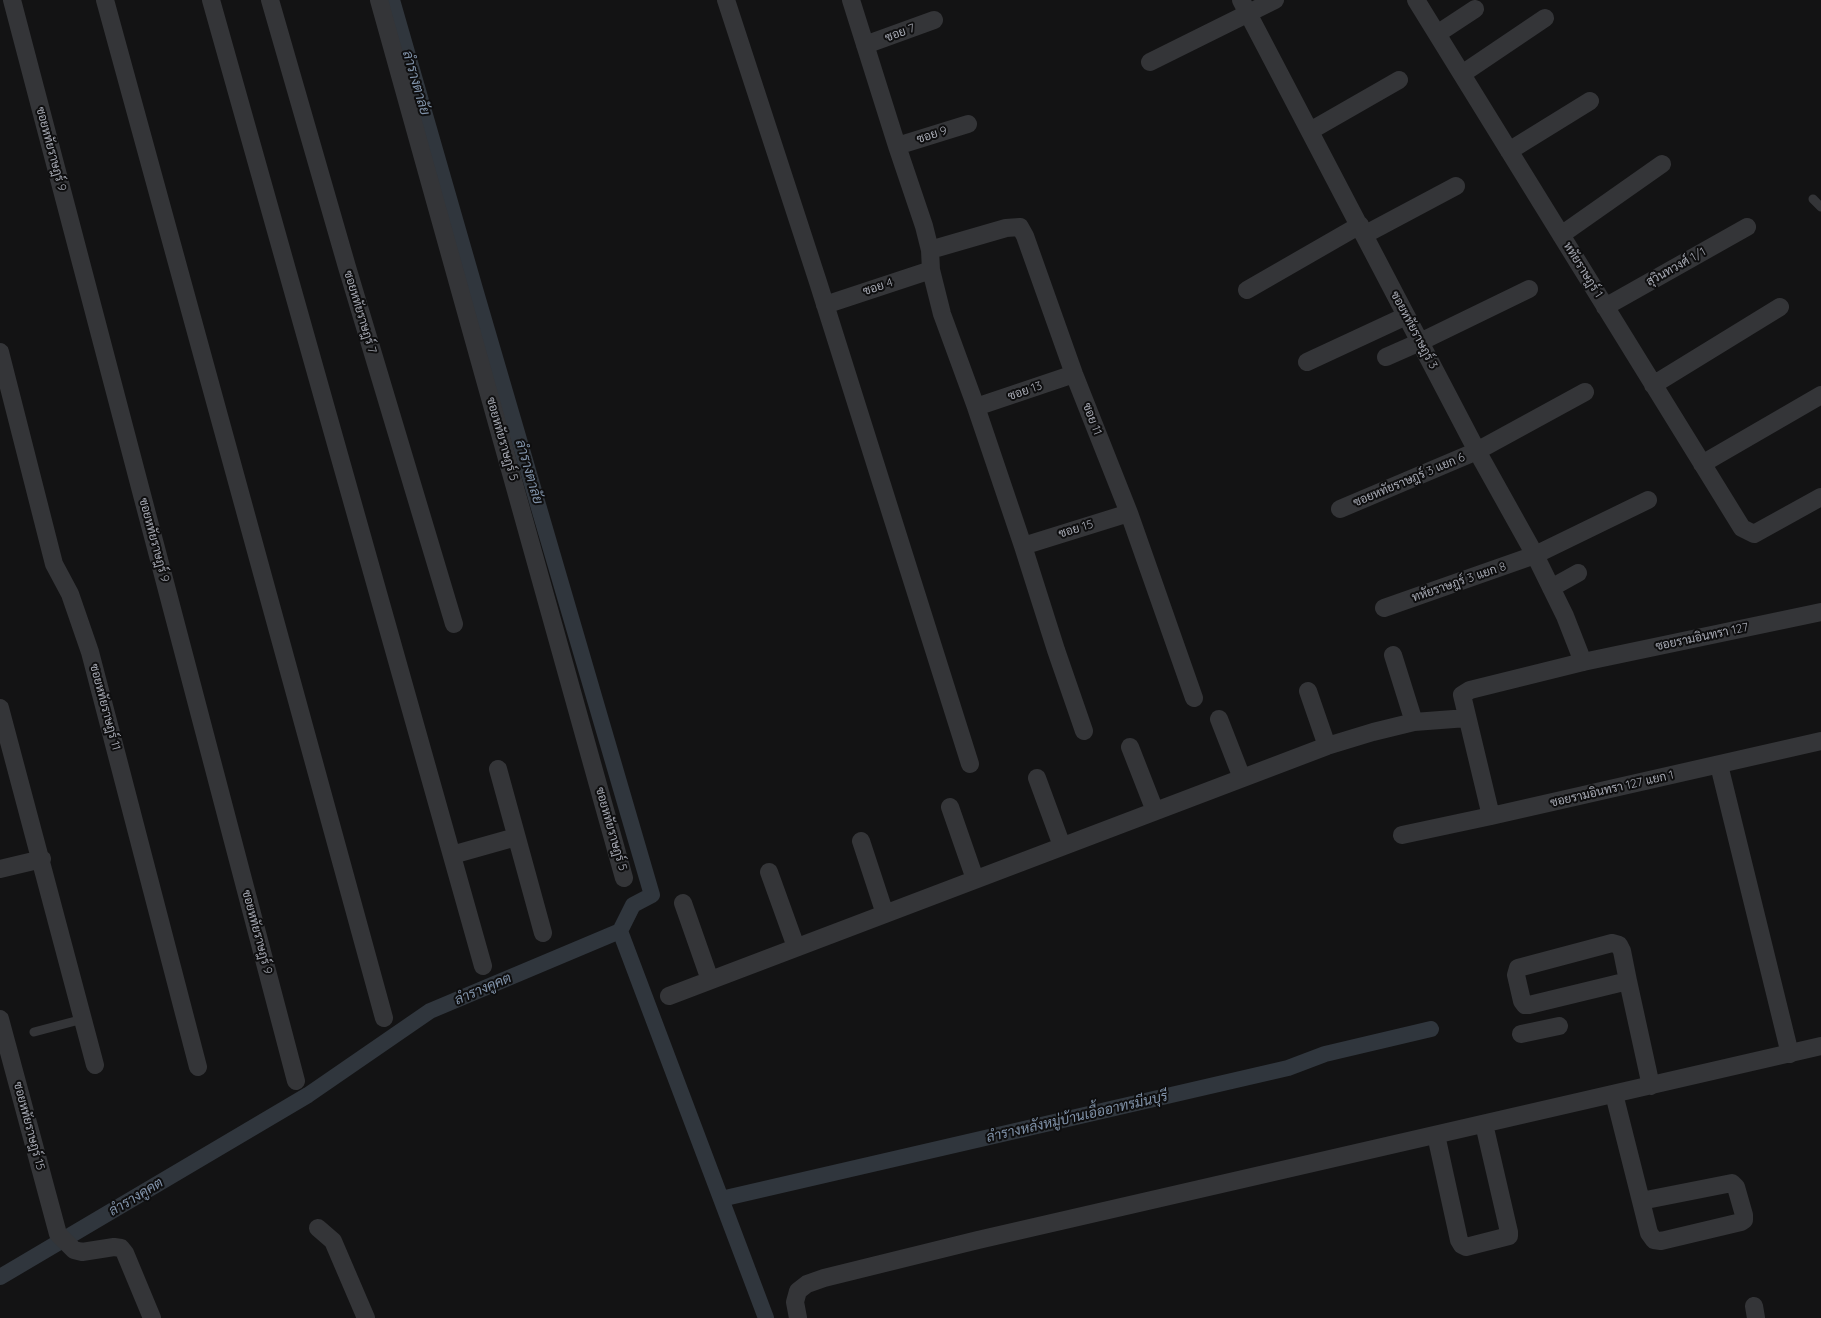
<!DOCTYPE html>
<html>
<head>
<meta charset="utf-8">
<style>
  body { margin:0 }
  canvas { display:block; background:#131314 }
</style>
</head>
<body>
<canvas width="1821" height="1318"></canvas>
<script>
const c = document.querySelector('canvas').getContext('2d');
c.lineJoin = 'round';
const shape = rows => new Path2D(rows.map(r => 'M' + r).join(''));
function stroke(path, color, width, dash) { c.strokeStyle = color; c.lineWidth = width; c.lineCap = dash ? 'butt' : 'round'; c.setLineDash(dash || []); c.stroke(path); }
function drawText(font, color, halo, rows, align = 'center') {
  c.font = font + ' Quicksand,Sarabun,sans-serif'; c.lineWidth = 4; c.setLineDash([]); c.textBaseline = 'middle'; c.strokeStyle = halo; c.fillStyle = color; for (const [text, x, y, turn = 0] of rows) {
    c.save(); c.translate(x, y); c.rotate((+turn || 0) * Math.PI / 180); c.textAlign = isNaN(turn) ? turn : align; if (halo) c.strokeText(text, 0, 0); c.fillText(text, 0, 0); c.restore();
  }
}
stroke(shape([
  [392,0,475,289,652,895,633,905,620,931],
  [721,1199,1288,1068,1325,1054,1431,1029],
  [0,1277,308,1095,430,1011,620,931,766,1318]
]), '#30363d', 16);
stroke(shape([
  [1813,199,1821,207],
  [34,1032,83,1019]
]), '#343538', 9);
stroke(shape([
  [12,0,296,1081],
  [105,0,384,1018],
  [211,0,483,966],
  [270,0,347,267,454,624],
  [379,0,624,878],
  [726,0,818,282,970,764],
  [851,0,897,146,924,226,930,250,931,270,942,314,976,407,1023,546,1056,650,1084,731],
  [1241,0,1477,451,1535,555,1565,616,1583,662],
  [1416,0,1742,528,1754,534,1821,497],
  [1437,34,1475,9],
  [865,45,934,20],
  [1150,62,1275,0],
  [1462,74,1545,18],
  [1310,131,1399,80],
  [897,146,968,124],
  [1509,151,1590,101],
  [1364,235,1456,186],
  [1561,235,1662,164],
  [930,250,1006,228,1020,227,1025,236,1074,374,1129,513,1194,698],
  [1247,290,1360,225],
  [825,305,931,270],
  [1605,307,1747,227],
  [0,352,54,564,70,594,90,652,198,1067],
  [1386,357,1420,342,1529,289],
  [1307,362,1406,316],
  [1653,385,1780,307],
  [976,407,1074,374],
  [1702,464,1821,395],
  [1340,509,1477,451,1585,392],
  [1023,546,1129,513],
  [1551,588,1578,573],
  [1384,608,1535,555,1648,500],
  [1393,655,1414,722],
  [1308,691,1327,746],
  [0,708,95,1065],
  [1219,719,1242,778],
  [1130,747,1155,811],
  [1719,765,1790,1054],
  [498,769,543,933],
  [1037,778,1062,846],
  [950,807,975,879],
  [1491,816,1462,695,1470,690,1583,662,1821,612],
  [1402,835,1491,816,1821,741],
  [861,841,885,914],
  [452,855,516,837],
  [0,869,42,859],
  [769,872,796,947],
  [683,903,710,980],
  [1612,943,1619,945,1622,951,1628,981,1529,1005,1525,1005,1522,1001,1516,975,1518,968,1612,943],
  [1628,981,1651,1086],
  [669,996,1327,746,1373,732,1414,722,1467,718],
  [0,1019,58,1234,74,1250,82,1252,114,1247,121,1248,125,1253,152,1318],
  [1521,1034,1559,1026],
  [1614,1094,1641,1201,1649,1233,1654,1240,1661,1241,1741,1222,1744,1220,1744,1215,1736,1187,1732,1183,1641,1201],
  [1436,1135,1459,1240,1462,1245,1466,1247,1509,1236,1509,1232,1484,1124],
  [318,1228,333,1241,366,1318],
  [1754,1306,1756,1318],
  [798,1318,795,1302,798,1291,807,1284,824,1278,978,1240,1821,1046]
]), '#343538', 18);
drawText('12px', '#a6a9b3', '#0e0e0f', [
  ["ซอย 7",900,33,-20],
  ["ซอย 9",932,135,-18],
  ["ซอยหทัยราษฎร์ 9",51,149,75],
  ["สุวินทวงศ์ 1/1",1676,267,-29],
  ["หทัยราษฎร์ 1",1583,270,58],
  ["ซอย 4",878,287,-18],
  ["ซอยหทัยราษฎร์ 7",360,312,73],
  ["ซอยหทัยราษฎร์ 3",1414,330,62],
  ["ซอย 13",1025,391,-19],
  ["ซอย 11",1092,419,69],
  ["ซอยหทัยราษฎร์ 5",502,439,74],
  ["ซอยหทัยราษฎร์ 3 แยก 6",1409,480,-23],
  ["ซอย 15",1076,529,-17],
  ["ซอยหทัยราษฎร์ 9",154,540,75],
  ["ทหัยราษฎร์ 3 แยก 8",1459,582,-19],
  ["ซอยรามอินทรา 127",1702,637,-12],
  ["ซอยหทัยราษฎร์ 11",105,707,75],
  ["ซอยรามอินทรา 127 แยก 1",1612,789,-13],
  ["ซอยหทัยราษฎร์ 5",611,829,74],
  ["ซอยหทัยราษฎร์ 9",257,932,75],
  ["ซอยหทัยราษฎร์ 15",29,1126,75]
]);
drawText('italic 14px', '#8193aa', '#0e0e0f', [
  ["ลำรางตาลัย",416,83,74],
  ["ลำรางตาลัย",529,472,74],
  ["ลำรางคูคต",483,989,-23],
  ["ลำรางหลังหมู่บ้านเอื้ออาทรมีนบุรี",1077,1117,-13],
  ["ลำรางคูคต",136,1197,-31]
]);
</script>
</body>
</html>
